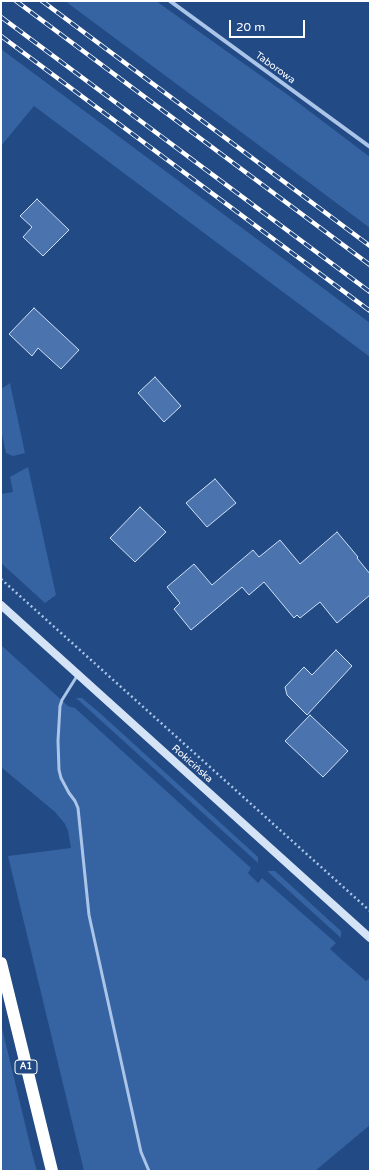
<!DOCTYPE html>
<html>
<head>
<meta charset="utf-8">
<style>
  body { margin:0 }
  #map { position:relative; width:371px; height:1172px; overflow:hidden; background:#224a85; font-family:"Varela Round",sans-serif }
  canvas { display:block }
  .frame { position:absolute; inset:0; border:2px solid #fff; pointer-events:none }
  .scale { position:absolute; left:229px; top:20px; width:76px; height:18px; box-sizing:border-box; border:2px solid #fff; border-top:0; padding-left:5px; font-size:12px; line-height:14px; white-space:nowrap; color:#fff; -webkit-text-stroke:3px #224a85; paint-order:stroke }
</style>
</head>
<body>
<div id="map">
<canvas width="371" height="1172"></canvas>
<div class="frame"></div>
<div class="scale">20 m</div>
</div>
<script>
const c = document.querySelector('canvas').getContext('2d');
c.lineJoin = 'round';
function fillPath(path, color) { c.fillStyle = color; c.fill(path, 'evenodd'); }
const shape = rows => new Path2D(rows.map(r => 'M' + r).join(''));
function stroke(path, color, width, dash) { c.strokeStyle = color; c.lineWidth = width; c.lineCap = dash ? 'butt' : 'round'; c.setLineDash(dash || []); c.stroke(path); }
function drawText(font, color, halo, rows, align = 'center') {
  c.font = font + ' "Varela Round",sans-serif'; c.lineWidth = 3; c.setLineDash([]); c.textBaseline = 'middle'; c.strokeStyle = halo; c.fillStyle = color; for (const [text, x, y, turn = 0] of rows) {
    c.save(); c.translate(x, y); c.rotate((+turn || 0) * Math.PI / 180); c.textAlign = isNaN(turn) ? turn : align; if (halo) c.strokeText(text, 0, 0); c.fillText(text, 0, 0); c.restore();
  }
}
fillPath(shape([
  [65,1,156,1,288,95,370,157,370,228],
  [1,49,370,323,370,357,34,106,1,146],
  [10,383,25,453,13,456,6,453,1,429,1,389],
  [28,467,56,595,45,603,1,563,1,494,13,492,10,477],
  [1,645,68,706,75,708,251,868,248,873,258,883,262,878,336,943,330,949,341,959,366,981,370,978,370,1125,315,1171,84,1171,8,856,71,848,68,831,65,824,55,812,1,767],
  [76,698,82,698,101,714,258,857,258,863],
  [267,871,275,871,341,931,341,938],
  [1,1024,33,1157,37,1171,1,1171]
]), '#3663a2');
const building = shape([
  [37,199,69,230,43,256,23,237,32,227,20,216,37,199],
  [34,308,79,350,61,369,38,348,32,356,9,334,34,308],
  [155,377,181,406,164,422,138,393,155,377],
  [215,479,236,503,207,527,186,503,215,479],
  [140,507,166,532,135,562,110,538,140,507],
  [337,532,358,557,357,558,370,574,370,595,337,623,320,602,300,618,297,615,294,618,264,582,249,595,242,587,191,630,174,609,180,603,167,587,194,564,212,585,253,550,259,557,280,540,300,564,337,532],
  [336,650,352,666,307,715,287,695,285,687,304,667,312,675,336,650],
  [310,715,348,751,323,777,285,741,310,715]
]);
fillPath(building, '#4b73ad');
stroke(building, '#cfe0f7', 1);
stroke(shape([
  [1,579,370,911]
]), '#abc5e9', 2.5, [2, 3]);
stroke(shape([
  [77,676,62,700,60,706,58,741,59,770,61,778,69,793,75,801,78,808,89,915,141,1152,149,1171]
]), '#abc5e9', 3);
stroke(shape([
  [170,1,370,147]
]), '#abc5e9', 4);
stroke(shape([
  [1,605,370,938]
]), '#d5e3f7', 8);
stroke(shape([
  [1,963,52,1171]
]), '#fff', 12);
const rail = shape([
  [16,1,370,265],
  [42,1,370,246],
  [1,17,370,292],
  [1,36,370,311]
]);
stroke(rail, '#fff', 4.5);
stroke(rail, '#224a85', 3, [9]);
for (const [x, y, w] of [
  [26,1067,22]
]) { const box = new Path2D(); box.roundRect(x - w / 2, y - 7, w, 14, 3); c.fillStyle = '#224a85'; c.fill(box); stroke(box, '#fff', 1); }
drawText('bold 9px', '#fff', null, [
  ["A1",26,1067]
]);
drawText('10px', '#fff', '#224a85', [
  ["Taborowa",275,68,36],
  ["Rokicińska",192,764,42]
]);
</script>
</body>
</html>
